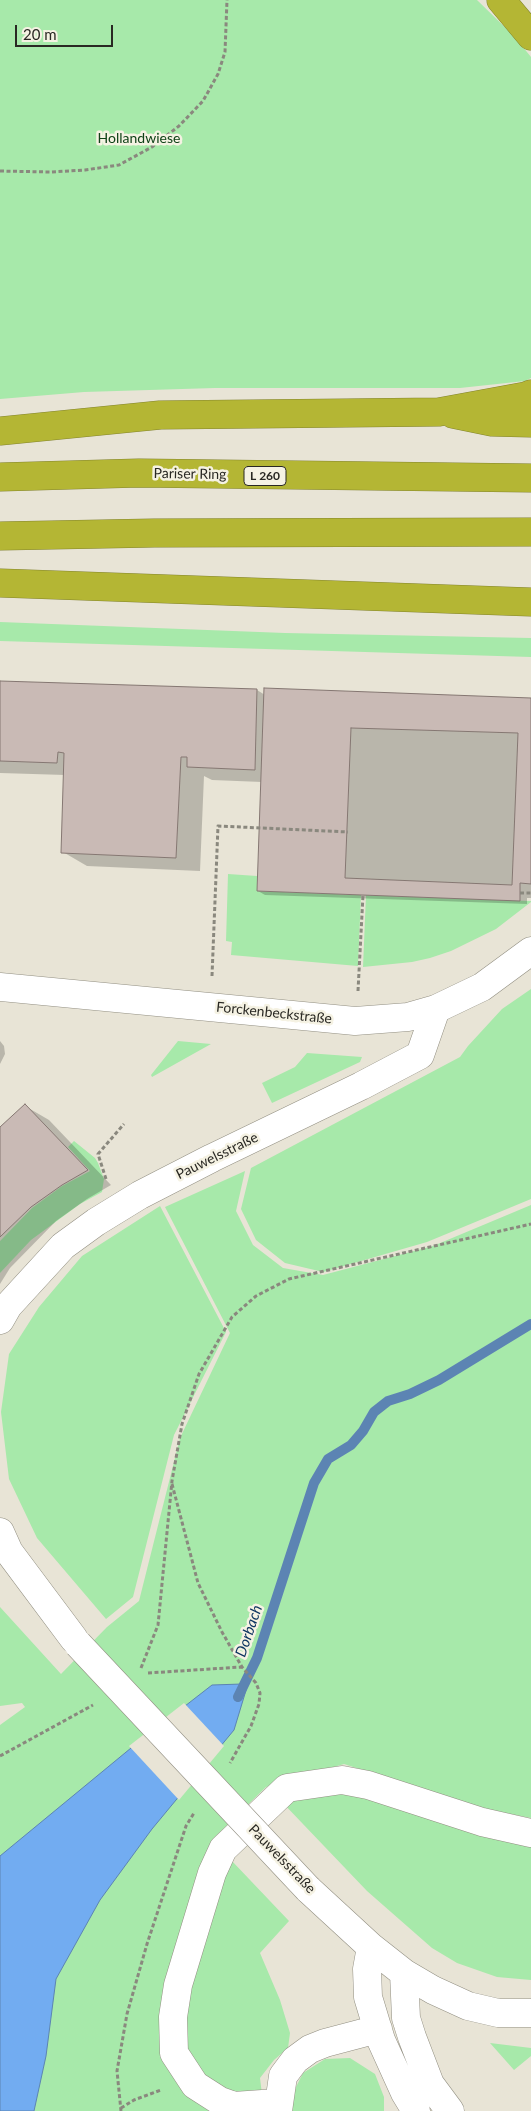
<!DOCTYPE html>
<html>
<head>
<meta charset="utf-8">
<style>
  body { margin:0 }
  #map { position:relative; width:531px; height:2111px; overflow:hidden; background:#e8e4d6; font-family:Lato,sans-serif }
  canvas { display:block }
  .scale { position:absolute; left:15px; top:25px; width:98px; height:22px; box-sizing:border-box; border:2px solid #292823; border-top:0; padding-left:6px; font-size:15px; line-height:18px; white-space:nowrap; color:#292823; -webkit-text-stroke:4px #f5f2e3; paint-order:stroke }
</style>
</head>
<body>
<div id="map">
<canvas width="531" height="2111"></canvas>
<div class="scale">20 m</div>
</div>
<script>
const c = document.querySelector('canvas').getContext('2d');
c.lineJoin = 'round';
function fillPath(path, color) { c.fillStyle = color; c.fill(path, 'evenodd'); }
const shape = rows => new Path2D(rows.map(r => 'M' + r).join(''));
function stroke(path, color, width, dash) { c.strokeStyle = color; c.lineWidth = width; c.lineCap = dash ? 'butt' : 'round'; c.setLineDash(dash || []); c.stroke(path); }
function drawText(font, color, halo, rows, align = 'center') {
  c.font = font + ' Lato,sans-serif'; c.lineWidth = 5; c.setLineDash([]); c.textBaseline = 'middle'; c.strokeStyle = halo; c.fillStyle = color; for (const [text, x, y, turn = 0] of rows) {
    c.save(); c.translate(x, y); c.rotate((+turn || 0) * Math.PI / 180); c.textAlign = isNaN(turn) ? turn : align; if (halo) c.strokeText(text, 0, 0); c.fillText(text, 0, 0); c.restore();
  }
}
fillPath(shape([
  [0,0,477,0,514,36,531,57,531,378,525,381,460,388,215,388,84,392,0,399],
  [0,622,285,633,531,638,531,657,0,641],
  [228,874,257,876,257,891,361,895,358,966,231,955,232,942,226,941],
  [366,895,531,901,531,902,496,929,451,951,430,958,412,962,363,967],
  [531,989,531,1199,427,1242,323,1272,285,1263,256,1240,241,1209,251,1168,460,1057,468,1046,502,1009],
  [178,1041,211,1044,152,1077,151,1075],
  [307,1053,362,1057,360,1062,272,1103,262,1083,295,1067],
  [74,1141,95,1158,98,1163,104,1179,102,1192,80,1204,31,1240,0,1273,0,1241,3,1238,32,1208,62,1186,90,1171,68,1147],
  [245,1171,236,1211,253,1245,283,1268,323,1275,433,1246,531,1205,531,1818,479,1808,344,1764,266,1787,212,1840,289,1921,260,1953,280,2000,290,2033,288,2048,274,2060,260,2078,264,2111,0,2111,0,1725,25,1707,22,1703,0,1706,0,1607,61,1674,107,1627,139,1601,180,1438,230,1333,165,1207],
  [160,1206,226,1332,174,1435,133,1597,106,1619,37,1538,9,1479,1,1412,9,1354,39,1307,82,1256],
  [342,1789,531,1841,531,1980,497,1977,457,1963,432,1948,367,1891,281,1801],
  [490,2043,531,2048,531,2056,514,2070],
  [350,2058,375,2074,384,2097,384,2111,291,2111,292,2095,303,2073,325,2059]
]), '#a7e9aa');
const water = shape([
  [242,1684,247,1687,234,1730,152,1829,100,1900,56,1979,46,2056,34,2111,0,2111,0,1856,131,1748,212,1685,242,1684]
]);
fillPath(water, '#72acf1');
stroke(water, '#5c84b3', 1);
fillPath(shape([
  [184,1703,224,1746,179,1800,129,1746]
]), '#e8e4d6');
fillPath(shape([
  [0,682,257,690,265,695,531,699,531,898,527,898,527,904,265,895,258,891,262,782,212,780,204,776,200,871,87,866,63,852,65,775,0,773],
  [0,1041,4,1046,5,1054,0,1064],
  [25,1106,49,1120,111,1185,87,1199,56,1221,10,1268,0,1284,0,1129]
]), '#0003');
stroke(shape([
  [238,1697,257,1658,314,1483,328,1459,351,1445,363,1431,374,1412,388,1401,410,1394,439,1380,531,1324]
]), '#5c84b3', 10);
const building = shape([
  [0,681,257,689,255,770,187,767,187,757,181,757,176,858,61,853,64,753,58,752,57,763,0,761,0,681],
  [264,688,531,698,531,884,520,883,520,901,257,891,264,688],
  [351,728,518,733,512,885,345,878,351,728],
  [25,1104,88,1170,62,1185,31,1207,0,1237,0,1127,25,1104]
]);
fillPath(building, '#c9bab5');
stroke(building, '#857772', 1);
const minor = shape([
  [0,987,355,1021,408,1017,436,1009,482,987,531,951],
  [0,1320,8,1306,63,1246,96,1222,140,1195,212,1158,361,1086,420,1055,436,1009],
  [0,1532,9,1552,74,1639],
  [308,1889,371,1947,404,1973,433,1990,468,2006,498,2013,531,2013],
  [371,1947,367,1969,368,1997,381,2040,405,2093,416,2111],
  [404,1973,406,2018,412,2037,430,2084,450,2111],
  [277,2103,234,2106,220,2101,195,2085,174,2053,173,2017,178,1985,212,1873,223,1849,287,1788,342,1780,368,1785,482,1822,531,1833],
  [278,2111,283,2076,295,2060,310,2049,325,2043,378,2029]
]);
const highway = shape([
  [501,0,531,36],
  [453,414,492,422,531,423],
  [0,431,160,415,439,412,526,396,531,394],
  [0,477,139,473,531,478],
  [0,536,154,533,531,532],
  [0,583,531,602]
]);
stroke(minor, '#928f82', 29);
stroke(highway, '#83842e', 29);
stroke(shape([
  [0,171,50,172,85,170,119,165,152,147,179,126,203,101,218,74,225,52,227,0],
  [520,893,531,893],
  [212,976,218,826,348,832],
  [358,991,363,895],
  [106,1179,98,1154,124,1124],
  [172,1484,198,1583,222,1632,242,1667,256,1683,260,1693,259,1704,251,1726,230,1763],
  [141,1668,158,1625,172,1481,182,1424,199,1374,232,1317,256,1296,289,1279,531,1224],
  [148,1673,242,1667],
  [0,1756,93,1705],
  [121,2108,134,2100,161,2090],
  [121,2111,117,2071,127,2014,147,1944,186,1826,194,1813]
]), '#8a887e', 3, [4, 2.5]);
stroke(minor, '#fff', 28);
stroke(highway, '#b4b634', 28);
const minorBridge = shape([
  [78,1644,308,1889]
]);
stroke(minorBridge, '#928f82', 29, []);
stroke(minorBridge, '#fff', 28);
for (const [x, y, w] of [
  [265,476,42]
]) { const box = new Path2D(); box.roundRect(x - w / 2, y - 9.5, w, 19, 4); c.fillStyle = '#f5f2e3'; c.fill(box); stroke(box, '#292823', 1); }
drawText('bold 12px', '#292823', null, [
  ["L 260",265,476]
]);
drawText('14px', '#0f4217', '#f5f2e3', [
  ["Hollandwiese",139,138]
]);
drawText('14px', '#292823', '#f5f2e3', [
  ["Pariser Ring",190,474,1],
  ["Forckenbeckstraße",274,1013,6],
  ["Pauwelsstraße",217,1156,-26],
  ["Pauwelsstraße",282,1859,46]
]);
drawText('italic 15px', '#0c3460', '#f5f2e3', [
  ["Dorbach",249,1631,-71]
]);
</script>
</body>
</html>
